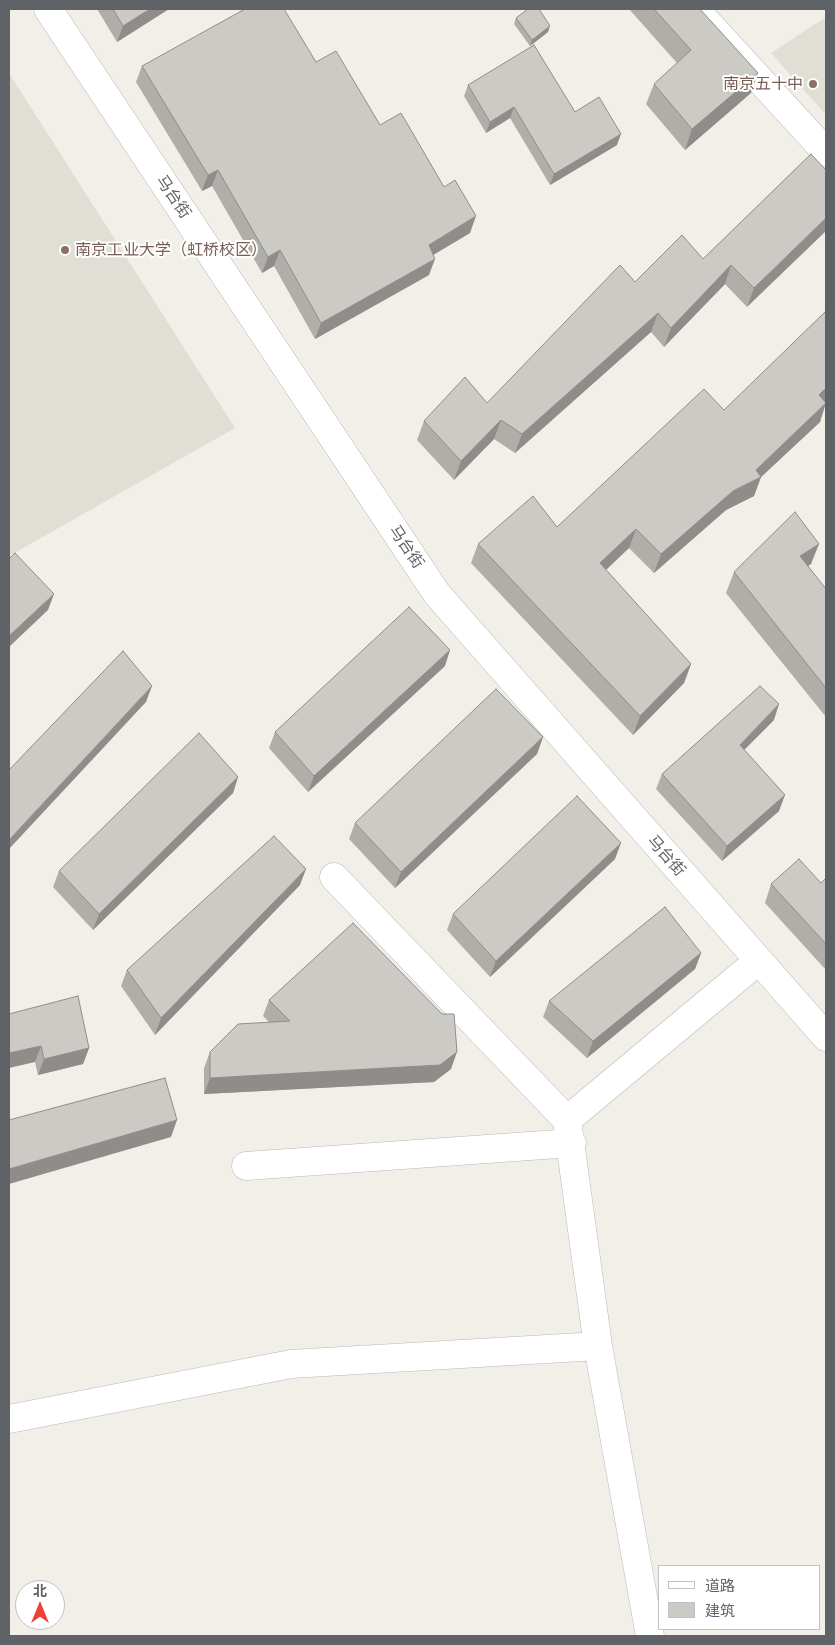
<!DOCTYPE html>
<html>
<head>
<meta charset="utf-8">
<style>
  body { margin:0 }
  #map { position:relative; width:835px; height:1645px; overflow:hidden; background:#f1efe8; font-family:"IBM Plex Sans","Noto Sans SC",sans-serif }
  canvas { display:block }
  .frame { position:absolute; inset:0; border:10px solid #5f6368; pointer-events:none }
  .legend { position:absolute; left:658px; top:1565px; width:162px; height:65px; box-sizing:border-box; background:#fff; border:1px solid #bfc1c3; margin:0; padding:6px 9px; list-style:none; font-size:15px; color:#5f6368 }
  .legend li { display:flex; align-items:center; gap:10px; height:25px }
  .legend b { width:25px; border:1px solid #bfc1c3 }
  .north { position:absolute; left:15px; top:1580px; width:50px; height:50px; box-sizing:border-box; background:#fff; border:1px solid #bfc1c3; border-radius:50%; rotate:0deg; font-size:14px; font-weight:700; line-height:20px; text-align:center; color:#5f6368 }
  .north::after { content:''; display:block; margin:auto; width:18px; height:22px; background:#ea4335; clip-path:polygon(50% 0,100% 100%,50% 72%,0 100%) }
</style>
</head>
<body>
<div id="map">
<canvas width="835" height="1645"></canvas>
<div class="frame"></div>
<ul class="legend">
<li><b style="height:6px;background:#fff"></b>道路</li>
<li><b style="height:14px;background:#cccac5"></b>建筑</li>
</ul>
<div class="north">北</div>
</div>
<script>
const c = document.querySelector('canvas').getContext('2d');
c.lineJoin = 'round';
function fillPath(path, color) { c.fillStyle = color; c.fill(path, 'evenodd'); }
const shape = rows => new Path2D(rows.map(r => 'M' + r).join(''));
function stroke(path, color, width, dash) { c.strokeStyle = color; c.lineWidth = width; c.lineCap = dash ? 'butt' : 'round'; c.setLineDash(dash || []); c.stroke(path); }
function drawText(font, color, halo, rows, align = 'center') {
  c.font = font + ' "IBM Plex Sans","Noto Sans SC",sans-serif'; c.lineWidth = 4; c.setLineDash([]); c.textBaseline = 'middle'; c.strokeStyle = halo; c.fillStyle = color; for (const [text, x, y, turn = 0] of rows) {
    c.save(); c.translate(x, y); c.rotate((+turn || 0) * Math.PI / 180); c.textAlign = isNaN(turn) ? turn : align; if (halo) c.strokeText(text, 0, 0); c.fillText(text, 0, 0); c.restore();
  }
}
fillPath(shape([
  [826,17,826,115,771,53],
  [9,73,235,428,9,556]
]), '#e1ded6');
const minor = shape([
  [48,9,437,594,826,1037],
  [695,9,826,152],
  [334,877,567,1120],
  [246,1166,572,1143],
  [598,1346,567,1120,758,961],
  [9,1419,291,1364,598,1346,650,1636]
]);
stroke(minor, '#b5b8bc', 29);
stroke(minor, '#fff', 28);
fillPath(shape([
  [97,9,169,9,117,42],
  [629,9,700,9,751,93,685,150,646,104,654,84,677,63],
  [516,18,548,32,530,46,514,24],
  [316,62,380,125,470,233,433,255,429,275,315,339,274,266,262,273,212,186,202,191,136,82,142,66],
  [468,85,575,112,617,145,550,185,510,118,486,133,464,96],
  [811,154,747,307,725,284,664,347,651,332,515,453,494,439,454,480,417,440,424,421,487,403,635,282,703,259],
  [825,401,820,422,761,477,754,496,726,510,654,573,629,548,606,570,691,664,684,683,633,735,471,563,478,544,557,527,724,410],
  [811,564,808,566,826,589,826,717,726,593,734,572],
  [445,666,308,792,269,748,275,732],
  [774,720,744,750,779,811,722,861,656,789,662,774],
  [543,737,537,754,395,888,349,839,355,823],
  [238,777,233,793,93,930,53,887,59,871],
  [615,859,490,977,447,930,453,914],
  [826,878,826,970,765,903,771,884,821,883],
  [300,885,155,1035,121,986,127,970],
  [701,953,695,969,587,1058,543,1017,549,1001],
  [269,1000,451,1069,434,1082,204,1094,204,1068,210,1052,269,1022,263,1016],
  [9,1014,89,1048,83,1064,38,1075,35,1062]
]), '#afaea9');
fillPath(shape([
  [150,9,169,9,117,42,123,26],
  [550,26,548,32,530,46,532,40],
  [758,73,751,93,685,150,692,129],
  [514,107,510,118,486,133,490,122],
  [621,134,617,145,550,185,554,174],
  [218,170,212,186,202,191,208,175],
  [476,216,470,233,423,261,429,245],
  [826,218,826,231,747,307,754,288],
  [280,250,274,266,262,273,268,257],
  [435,259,429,275,315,339,321,323],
  [731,265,725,284,664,347,671,328],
  [658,313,651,332,515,453,522,434],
  [826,388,826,401,812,414,819,395],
  [826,403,820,422,760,478,761,477,754,496,726,510,654,573,661,554,756,470],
  [501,420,494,439,454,480,461,461],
  [636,529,629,548,593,582,600,563],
  [819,544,811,564,792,576,800,556],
  [54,594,48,610,9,647,9,636],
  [450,650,445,666,308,792,314,776],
  [691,664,684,683,633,735,640,716],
  [152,686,146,702,9,849,9,840],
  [779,704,774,720,734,760,740,745],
  [543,737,537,754,395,888,401,872],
  [238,777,233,793,93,930,99,914],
  [785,795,779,811,722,861,727,846],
  [621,843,615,859,490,977,496,961],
  [306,869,300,885,155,1035,161,1018],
  [701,953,695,969,587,1058,593,1041],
  [41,1046,35,1062,9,1068,9,1053],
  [89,1048,83,1064,38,1075,44,1059],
  [457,1052,451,1069,434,1082,204,1094,210,1078],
  [177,1120,171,1137,9,1184,9,1169]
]), '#8f8d8a');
const building = shape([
  [113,9,150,9,123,26,113,9],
  [245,9,284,9,316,62,336,51,380,125,401,113,444,187,455,180,476,216,429,245,435,259,321,323,280,250,268,257,218,170,208,175,142,66,245,9],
  [528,9,539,9,550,26,532,40,516,18,528,9],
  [654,9,700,9,758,73,692,129,654,84,691,50,654,9],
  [534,45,575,112,599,97,621,134,554,174,514,107,490,122,468,85,534,45],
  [811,154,826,170,826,218,754,288,731,265,671,328,658,313,522,434,501,420,461,461,424,421,465,377,487,403,620,265,635,282,682,235,703,259,811,154],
  [826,311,826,388,819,395,826,403,756,470,761,477,733,491,661,554,636,529,600,563,691,664,640,716,478,544,533,496,557,527,704,389,724,410,826,311],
  [795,512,819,544,800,556,826,589,826,688,734,572,795,512],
  [15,553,54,594,9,636,9,559,15,553],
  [409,607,450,650,314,776,275,732,409,607],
  [123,651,152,686,9,840,9,770,123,651],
  [760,686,779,704,740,745,785,795,727,846,662,774,760,686],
  [496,689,543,737,401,872,355,823,496,689],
  [199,733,238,777,99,914,59,871,199,733],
  [577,796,621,843,496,961,453,914,577,796],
  [274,836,306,869,161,1018,127,970,274,836],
  [799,859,821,883,826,878,826,944,771,884,799,859],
  [665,907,701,953,593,1041,549,1001,665,907],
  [353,923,442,1014,454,1014,457,1052,440,1065,210,1078,210,1052,238,1024,290,1021,269,1000,353,923],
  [78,996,89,1048,44,1059,41,1046,9,1053,9,1014,78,996],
  [165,1078,177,1120,9,1169,9,1120,165,1078]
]);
fillPath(building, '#cccac5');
stroke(building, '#8f8d8a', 1);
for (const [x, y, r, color] of [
  [813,84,5,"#8d6e63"],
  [65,250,5,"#8d6e63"]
]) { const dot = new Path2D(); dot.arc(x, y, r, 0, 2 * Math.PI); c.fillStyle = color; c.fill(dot); stroke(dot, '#fff', 2); }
drawText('16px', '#785e54', '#fff', [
  ["南京五十中",803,84],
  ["南京工业大学（虹桥校区）",75,250,"left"]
], 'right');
drawText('16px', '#5f6368', '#fff', [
  ["马台街",173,197,56],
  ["马台街",406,547,56],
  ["马台街",666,856,49]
]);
</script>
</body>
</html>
